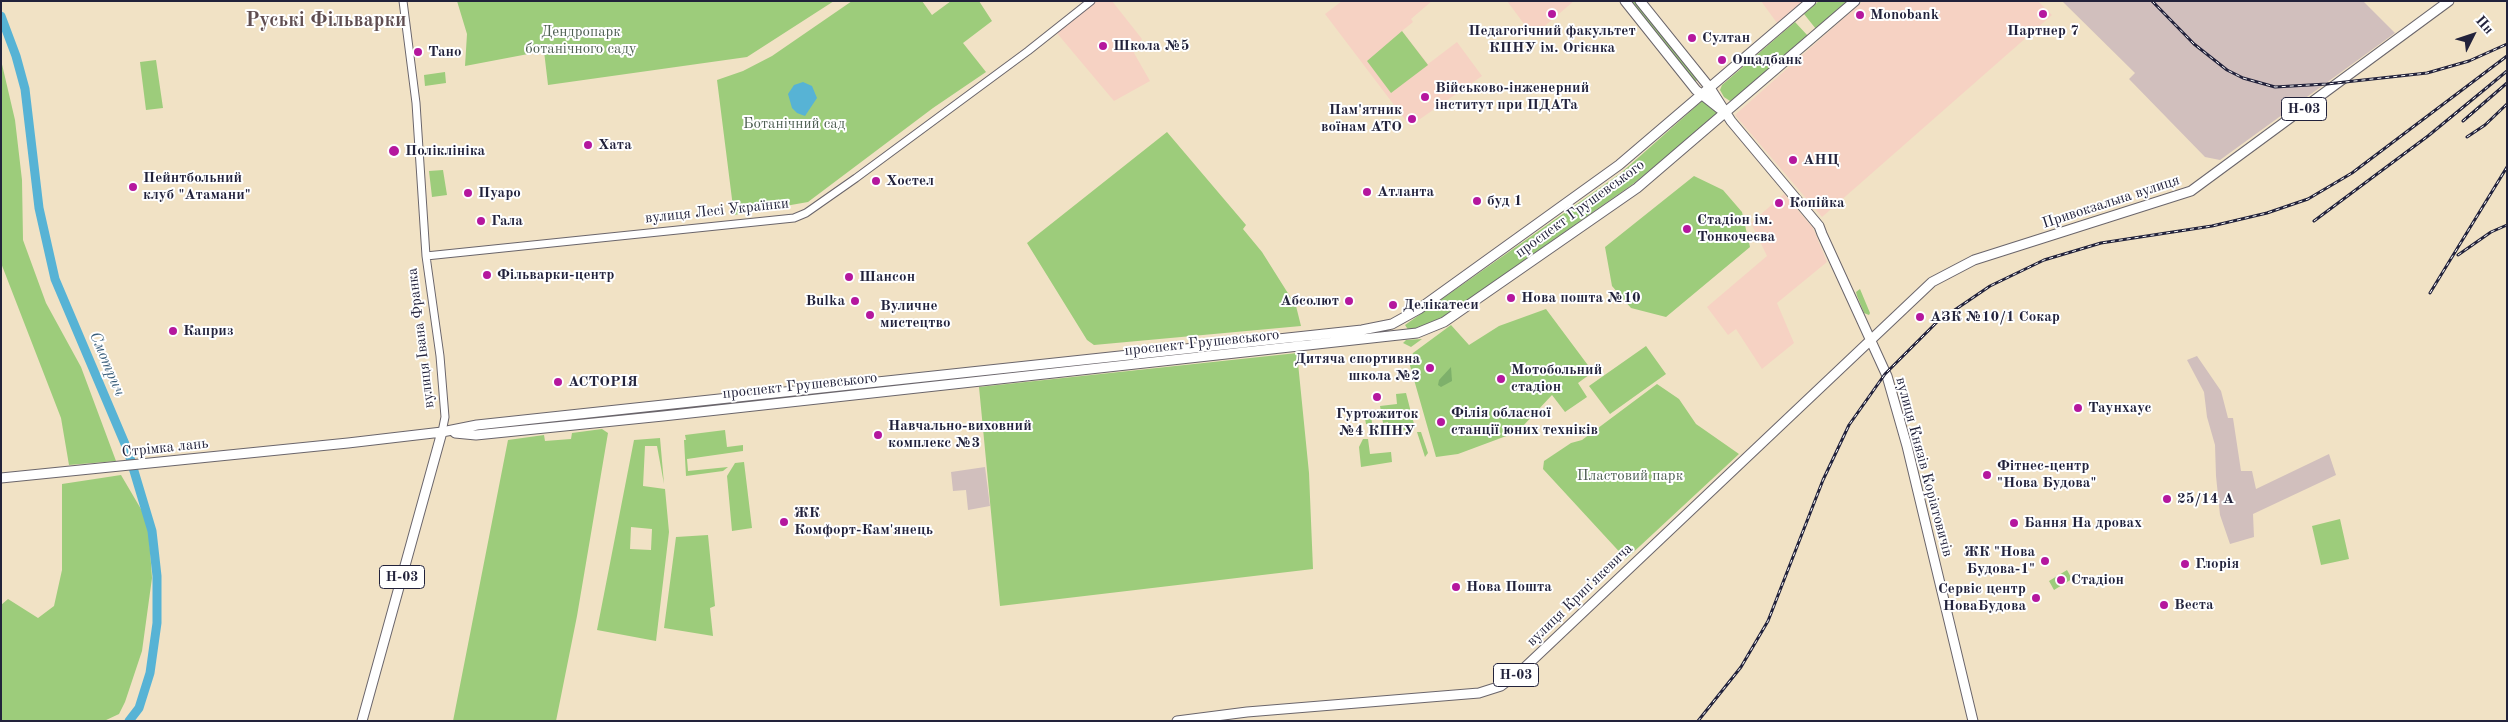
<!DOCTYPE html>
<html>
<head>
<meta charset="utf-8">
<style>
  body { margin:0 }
  #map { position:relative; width:2508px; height:722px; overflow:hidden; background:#f1e2c5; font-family:"Old Standard TT",serif }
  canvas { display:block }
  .frame { position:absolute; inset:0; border:2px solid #22223b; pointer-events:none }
  .north { position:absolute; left:2448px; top:10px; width:50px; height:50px; -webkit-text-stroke:4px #fff; paint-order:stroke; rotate:49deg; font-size:14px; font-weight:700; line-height:20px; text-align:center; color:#22223b }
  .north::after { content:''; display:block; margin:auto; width:18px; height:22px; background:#22223b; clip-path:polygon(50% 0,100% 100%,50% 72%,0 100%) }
</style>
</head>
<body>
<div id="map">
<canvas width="2508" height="722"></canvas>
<div class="frame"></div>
<div class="north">Пн</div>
</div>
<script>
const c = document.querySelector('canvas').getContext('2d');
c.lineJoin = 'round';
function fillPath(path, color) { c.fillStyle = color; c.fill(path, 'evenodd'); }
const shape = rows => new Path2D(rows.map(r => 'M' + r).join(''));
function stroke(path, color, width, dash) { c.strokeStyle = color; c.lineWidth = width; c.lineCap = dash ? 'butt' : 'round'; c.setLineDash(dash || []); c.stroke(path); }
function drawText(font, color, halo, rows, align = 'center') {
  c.font = font + ' "Old Standard TT",serif'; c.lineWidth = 4; c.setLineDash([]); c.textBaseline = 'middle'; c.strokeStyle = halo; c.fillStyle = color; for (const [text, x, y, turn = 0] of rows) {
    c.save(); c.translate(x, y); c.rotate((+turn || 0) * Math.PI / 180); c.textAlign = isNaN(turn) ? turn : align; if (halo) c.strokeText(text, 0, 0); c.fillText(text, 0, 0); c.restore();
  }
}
fillPath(shape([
  [1094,1,1112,1,1142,39,1134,53,1150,81,1114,101,1056,32],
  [1342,1,1432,1,1411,19,1413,22,1402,31,1428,64,1457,42,1482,76,1410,126,1325,14],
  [1507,1,1574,1,1533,36],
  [1761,1,1803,1,1777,23],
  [1863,1,2038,1,2052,15,1822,217,1735,115],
  [1784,194,1813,228,1827,262,1777,303,1794,343,1762,369,1736,329,1728,335,1707,307,1767,256,1751,223]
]), '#f6d2c3');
fillPath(shape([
  [2062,1,2363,1,2395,33,2220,160,2205,157,2129,79,2135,73],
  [2197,356,2221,391,2228,418,2233,418,2241,471,2252,471,2256,489,2329,454,2336,475,2253,514,2254,537,2230,544,2220,515,2216,476,2215,445,2207,417,2204,392,2187,360],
  [985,467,990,506,968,510,966,490,953,491,951,472]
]), '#d1bfbd');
fillPath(shape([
  [457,1,834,1,747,57,548,85,544,51,465,66,467,34],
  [852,1,922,1,932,15,951,1,979,1,992,21,963,43,986,72,933,108,808,202,734,215,717,80,743,71,772,56],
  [1630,1,1636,1,1698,79,1695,82],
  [1819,1,1847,1,1816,29,1804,14],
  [1795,22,1808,36,1735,100,1730,101,1724,97,1720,90,1722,85],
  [1402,31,1428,65,1391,93,1367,61],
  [1,60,15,120,22,180,23,240,46,303,81,367,116,461,69,465,61,418,1,263],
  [156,60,163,108,146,110,140,62],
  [445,72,446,83,425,86,424,75],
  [1702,101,1708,101,1717,111,1715,117,1633,184,1449,313,1427,326,1409,331,1405,325,1621,173],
  [1167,132,1246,225,1243,229,1262,252,1296,306,1301,326,1094,345,1087,340,1027,243],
  [443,170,447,195,432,197,429,171],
  [1694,176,1723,190,1742,212,1750,247,1666,317,1631,308,1612,286,1605,247],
  [1860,289,1870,313,1869,315,1864,313,1857,296,1856,292],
  [1546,309,1593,372,1578,383,1587,397,1565,412,1552,395,1522,427,1509,435,1458,454,1436,457,1409,362,1413,353,1451,325,1469,345,1499,326],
  [1422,339,1411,347,1403,343,1406,340],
  [1646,346,1666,374,1610,414,1589,386],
  [1297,353,1309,473,1313,569,1000,606,979,387],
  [1657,384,1679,399,1696,424,1739,454,1626,559,1543,469,1544,461,1571,443,1582,440],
  [1406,393,1415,428,1390,433,1388,422,1383,423,1380,406,1397,404,1396,394],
  [1371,412,1372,424,1377,423,1379,434,1372,435,1370,424,1366,424,1364,413],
  [602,429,608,433,577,616,556,721,453,721,508,440,544,435,545,441,571,439,572,433],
  [725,430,727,447,743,445,743,451,687,459,688,471,728,467,723,471,686,476,684,440,686,440,685,435],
  [1417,432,1421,432,1428,453,1425,457],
  [660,438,664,484,657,446,645,446,643,486,665,489,669,532,656,641,597,630,634,440],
  [631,527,652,529,651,550,630,549],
  [1363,439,1368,439,1370,454,1391,452,1392,462,1361,467,1359,447],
  [744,462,752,528,732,531,727,476,735,463],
  [121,475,148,521,152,578,142,651,125,702,119,714,104,721,1,721,1,605,8,599,38,618,54,606,62,570,62,484],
  [2340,519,2349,559,2321,565,2312,526],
  [708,535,715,606,710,608,713,636,664,628,676,537],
  [2067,570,2072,579,2054,590,2049,581]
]), '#9dcc7b');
fillPath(shape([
  [1451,367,1452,381,1441,387,1438,385,1439,380]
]), '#7eb06b');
fillPath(shape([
  [803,82,812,86,817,98,805,116,797,113,792,108,788,94,794,85]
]), '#57b3d5');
stroke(shape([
  [1,16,16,56,25,89,39,208,55,279,128,451,152,531,157,576,157,623,150,673,139,708,129,721]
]), '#57b3d5', 9);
const minor = shape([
  [403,1,416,103,426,256,440,356,445,417,442,432],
  [426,256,794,218,806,213,856,178,1028,51,1091,1]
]);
const major = shape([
  [1625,1,1696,90,1720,109],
  [1640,1,1710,88,1731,121,1819,226,1822,234,1887,376,1907,446,1973,721],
  [455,433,476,435,663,416,1417,333,1444,322,1637,188,1855,1],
  [1,478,348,443,442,432,477,425,1362,330,1392,324,1419,309,1619,165,1811,1],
  [362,721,442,432],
  [1177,721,1247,712,1479,693,1501,686,1522,670,1932,282,1974,260,2191,191,2449,1]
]);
stroke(minor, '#6a656b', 9);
stroke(major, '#6a656b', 11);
stroke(minor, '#fff', 7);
stroke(major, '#fff', 9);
const rail = shape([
  [2152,1,2194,44,2227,70,2243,78,2275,87,2327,84,2427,73,2469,61,2507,44],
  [2463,121,2507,83],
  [2467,137,2485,125,2507,104],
  [2314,221,2428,136,2507,71],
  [2458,255,2491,232,2507,225],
  [2430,293,2507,167],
  [1698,721,1741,667,1768,621,1823,480,1849,425,1885,374,1937,322,1990,286,2044,260,2101,243,2212,226,2267,213,2308,199,2352,173,2507,56]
]);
stroke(rail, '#22223b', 3);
stroke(rail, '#fff', 1, [4]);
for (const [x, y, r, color] of [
  [1552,14,5,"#b5179e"],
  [2043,14,5,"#b5179e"],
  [1860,15,5,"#b5179e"],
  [1692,38,5,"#b5179e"],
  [1103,46,5,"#b5179e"],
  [418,52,5,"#b5179e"],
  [1722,60,5,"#b5179e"],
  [1425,97,5,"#b5179e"],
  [1412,119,5,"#b5179e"],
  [588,145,5,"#b5179e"],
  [394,151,6,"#b5179e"],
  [1793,160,5,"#b5179e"],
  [876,181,5,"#b5179e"],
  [133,187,5,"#b5179e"],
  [1367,192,5,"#b5179e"],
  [468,193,5,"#b5179e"],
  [1477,201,5,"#b5179e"],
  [1779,203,5,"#b5179e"],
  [481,221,5,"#b5179e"],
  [1687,229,5,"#b5179e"],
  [487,275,5,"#b5179e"],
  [849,277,5,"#b5179e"],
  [1511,298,5,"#b5179e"],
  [855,301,5,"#b5179e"],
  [1349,301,5,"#b5179e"],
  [1393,305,5,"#b5179e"],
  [870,315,5,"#b5179e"],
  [1920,317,5,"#b5179e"],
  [173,331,5,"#b5179e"],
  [1430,368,5,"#b5179e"],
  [1501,379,5,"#b5179e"],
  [558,382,5,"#b5179e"],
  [1377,397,5,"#b5179e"],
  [2078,408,5,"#b5179e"],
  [1441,422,5,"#b5179e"],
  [878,435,5,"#b5179e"],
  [1987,475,5,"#b5179e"],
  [2167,499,5,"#b5179e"],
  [784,522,5,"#b5179e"],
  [2014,523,5,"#b5179e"],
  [2045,561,5,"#b5179e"],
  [2185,564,5,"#b5179e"],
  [2061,580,5,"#b5179e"],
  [1456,587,5,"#b5179e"],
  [2036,598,5,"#b5179e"],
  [2164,605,5,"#b5179e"]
]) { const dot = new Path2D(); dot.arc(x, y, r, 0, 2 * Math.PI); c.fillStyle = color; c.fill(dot); stroke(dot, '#fff', 2); }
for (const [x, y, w] of [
  [2304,109,45],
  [402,577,45],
  [1516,675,45]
]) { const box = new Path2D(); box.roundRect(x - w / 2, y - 11.5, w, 23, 4); c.fillStyle = '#fff'; c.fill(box); stroke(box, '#22223b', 1); }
drawText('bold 14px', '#22223b', null, [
  ["Н-03",2304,109],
  ["Н-03",402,577],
  ["Н-03",1516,675]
]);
drawText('bold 15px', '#22223b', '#fff', [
  ["Monobank",1870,15],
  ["Педагогічний факультет",1552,31,"center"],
  ["КПНУ ім. Огієнка",1552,48,"center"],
  ["Партнер 7",2043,31,"center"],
  ["Султан",1702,38],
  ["Школа №5",1113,46],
  ["Тано",428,52],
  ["Ощадбанк",1732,60],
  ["Військово-інженерний",1435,88],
  ["інститут при ПДАТа",1435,105],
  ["Пам'ятник",1402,110,"right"],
  ["воїнам АТО",1402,127,"right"],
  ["Хата",598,145],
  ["Поліклініка",405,151],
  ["АНЦ",1803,160],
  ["Пейнтбольний",143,178],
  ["клуб \"Атамани\"",143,195],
  ["Хостел",886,181],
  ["Атланта",1377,192],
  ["Пуаро",478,193],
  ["буд 1",1487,201],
  ["Копійка",1789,203],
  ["Стадіон ім.",1697,220],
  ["Тонкочеєва",1697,237],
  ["Гала",491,221],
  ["Фільварки-центр",497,275],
  ["Шансон",859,277],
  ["Нова пошта №10",1521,298],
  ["Bulka",845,301,"right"],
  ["Абсолют",1339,301,"right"],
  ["Делікатеси",1403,305],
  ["Вуличне",880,306],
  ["мистецтво",880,323],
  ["АЗК №10/1 Сокар",1930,317],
  ["Каприз",183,331],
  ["Дитяча спортивна",1420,359,"right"],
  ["школа №2",1420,376,"right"],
  ["Мотобольний",1511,370],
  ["стадіон",1511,387],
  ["АСТОРІЯ",568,382],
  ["Таунхаус",2088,408],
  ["Філія обласної",1451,413],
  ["станції юних техніків",1451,430],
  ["Гуртожиток",1377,414,"center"],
  ["№4 КПНУ",1377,431,"center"],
  ["Навчально-виховний",888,426],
  ["комплекс №3",888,443],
  ["Фітнес-центр",1997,466],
  ["\"Нова Будова\"",1997,483],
  ["25/14 А",2177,499],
  ["ЖК",794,513],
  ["Комфорт-Кам'янець",794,530],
  ["Бання На дровах",2024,523],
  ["ЖК \"Нова",2035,552,"right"],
  ["Будова-1\"",2035,569,"right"],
  ["Глорія",2195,564],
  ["Стадіон",2071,580],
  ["Нова Пошта",1466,587],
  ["Сервіс центр",2026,589,"right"],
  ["НоваБудова",2026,606,"right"],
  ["Веста",2174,605]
], 'left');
drawText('15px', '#4d5e51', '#fff', [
  ["Дендропарк",581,32],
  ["ботанічного саду",581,49],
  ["Ботанічний сад",794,124],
  ["Пластовий парк",1630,476]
]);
drawText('15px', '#22223b', '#fff', [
  ["Привокзальна вулиця",2111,202,-18],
  ["проспект Грушевського",1580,209,-36],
  ["вулиця Лесі Українки",717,211,-6],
  ["вулиця Івана Франка",421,338,-97],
  ["проспект Грушевського",1202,343,-6],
  ["проспект Грушевського",800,386,-6],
  ["Стрімка лань",165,448,-6],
  ["вулиця Князів Коріатовичів",1924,467,75],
  ["вулиця Крипʼякевича",1580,595,-44]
]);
drawText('italic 16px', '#375c79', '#fff', [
  ["Смотрич",107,364,67]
]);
drawText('bold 20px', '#5f4d50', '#fff', [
  ["Руські Фільварки",326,21]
]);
</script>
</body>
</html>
